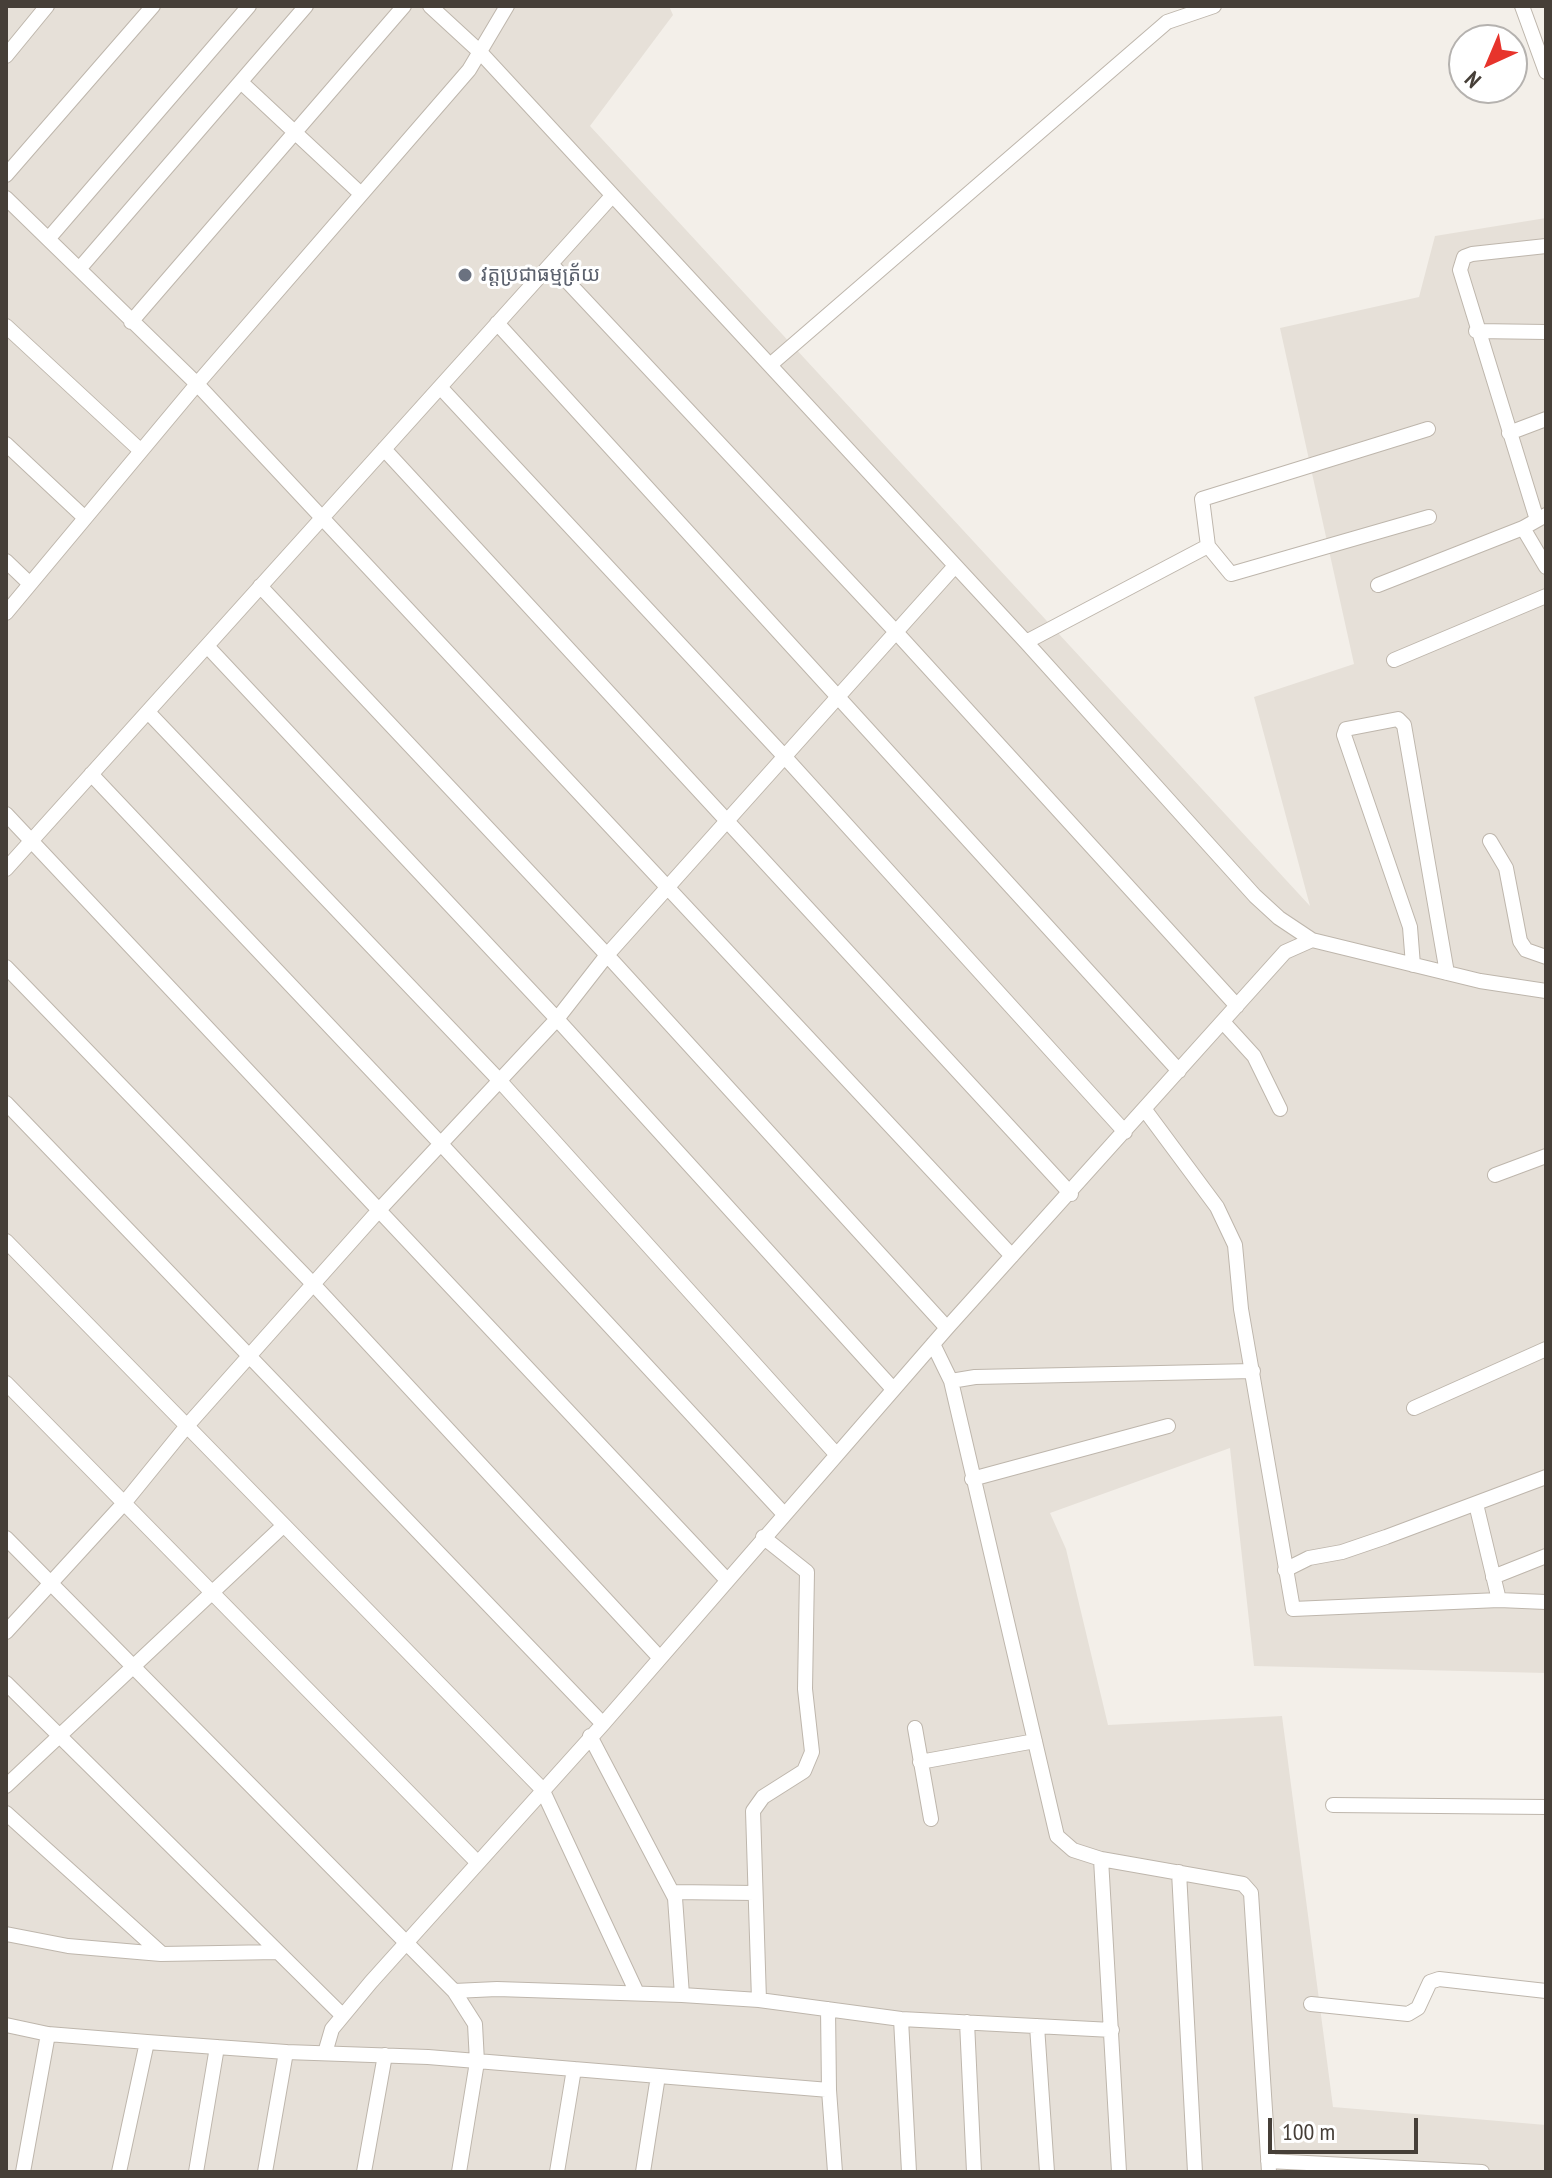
<!DOCTYPE html>
<html>
<head>
<meta charset="utf-8">
<style>
  body { margin:0 }
  #map { position:relative; width:1552px; height:2178px; overflow:hidden; background:#f3efe9; font-family:"PT Sans Narrow",sans-serif }
  canvas { display:block }
  .frame { position:absolute; inset:0; border:8px solid #463f38; pointer-events:none }
  .north { position:absolute; left:1448px; top:24px; width:80px; height:80px; box-sizing:border-box; background:#fff; border:2px solid #b5b2af; border-radius:50%; rotate:224deg; font-size:22px; font-weight:700; line-height:32px; text-align:center; color:#463f38 }
  .north::after { content:''; display:block; margin:auto; width:28px; height:36px; background:#e7342c; clip-path:polygon(50% 0,100% 100%,50% 72%,0 100%) }
  .scale { position:absolute; left:1268px; top:2118px; width:150px; height:36px; box-sizing:border-box; border:4px solid #463f38; border-top:0; padding-left:10px; font-size:24px; line-height:28px; white-space:nowrap; color:#463f38; -webkit-text-stroke:6px #fff; paint-order:stroke }
</style>
</head>
<body>
<div id="map">
<canvas width="1552" height="2178"></canvas>
<div class="frame"></div>
<div class="north">N</div>
<div class="scale">100 m</div>
</div>
<script>
const c = document.querySelector('canvas').getContext('2d');
c.lineJoin = 'round';
function fillPath(path, color) { c.fillStyle = color; c.fill(path, 'evenodd'); }
const shape = rows => new Path2D(rows.map(r => 'M' + r).join(''));
function stroke(path, color, width, dash) { c.strokeStyle = color; c.lineWidth = width; c.lineCap = dash ? 'butt' : 'round'; c.setLineDash(dash || []); c.stroke(path); }
function drawText(font, color, halo, rows, align = 'center') {
  c.font = font + ' "PT Sans Narrow","Noto Sans Khmer",sans-serif'; c.lineWidth = 6; c.setLineDash([]); c.textBaseline = 'middle'; c.strokeStyle = halo; c.fillStyle = color; for (const [text, x, y, turn = 0] of rows) {
    c.save(); c.translate(x, y); c.rotate((+turn || 0) * Math.PI / 180); c.textAlign = isNaN(turn) ? turn : align; if (halo) c.strokeText(text, 0, 0); c.fillText(text, 0, 0); c.restore();
  }
}
fillPath(shape([
  [6,6,669,6,673,15,590,126,1310,906,1254,697,1354,664,1280,328,1419,297,1435,236,1546,218,1546,1673,1254,1666,1230,1448,1050,1513,1066,1549,1108,1725,1282,1716,1333,2107,1546,2125,1546,2172,6,2172]
]), '#e6e0d8');
const minor = shape([
  [430,6,480,52,1026,642,1255,896,1279,918,1312,940,1480,981,1546,991],
  [1522,6,1546,72],
  [6,56,47,6],
  [242,83,361,194],
  [6,175,153,6],
  [6,198,197,384,1012,1256],
  [49,238,249,6],
  [551,264,896,632,1237,1006],
  [80,268,306,6],
  [131,322,404,6],
  [497,323,1179,1071],
  [6,326,141,451],
  [1476,331,1546,332],
  [770,365,1167,22,1214,6],
  [440,387,784,756,1125,1132],
  [1509,433,1546,419],
  [6,444,85,518],
  [384,449,1071,1194],
  [1537,520,1460,270,1464,257,1472,254,1546,246],
  [1523,528,1546,567],
  [1208,546,1231,574,1429,517],
  [6,561,30,584],
  [1378,585,1523,528,1546,515],
  [260,586,607,955,947,1328],
  [6,613,197,384,469,70,507,6],
  [1026,642,1208,546,1202,499,1428,429],
  [207,646,557,1019,893,1389],
  [1394,660,1546,596],
  [148,712,499,1080,836,1454],
  [91,774,441,1144,783,1513],
  [6,814,726,1579],
  [1490,841,1506,868,1520,941,1526,950,1546,957],
  [6,869,612,196],
  [1413,965,1410,927,1344,735,1346,729,1398,719,1404,725,1447,973],
  [6,967,314,1285,659,1657],
  [1223,1022,1254,1056,1280,1109],
  [6,1103,603,1724],
  [1145,1110,1217,1207,1235,1245,1241,1309,1293,1609,1499,1600,1546,1602],
  [1495,1175,1546,1156],
  [6,1241,542,1789,637,1993],
  [933,1344,951,1381,1057,1836,1073,1850,1101,1859,1243,1884,1251,1893,1269,2172],
  [951,1381,975,1377,1253,1371],
  [6,1383,478,1863],
  [1414,1408,1546,1349],
  [972,1479,1168,1426],
  [1476,1504,1499,1600],
  [6,1538,454,1991,475,2024,477,2062,459,2172],
  [1285,1570,1309,1558,1342,1552,1386,1537,1546,1477],
  [1493,1577,1546,1556],
  [6,1632,125,1502,186,1427,380,1209,557,1019,607,955,955,566],
  [6,1683,342,2015],
  [915,1728,931,1819],
  [590,1736,675,1898,682,1995],
  [920,1762,1035,1741],
  [6,1786,283,1526],
  [1333,1805,1546,1807],
  [6,1813,161,1953],
  [1101,1859,1119,2172],
  [1179,1872,1195,2172],
  [672,1892,755,1893],
  [6,1934,68,1946,161,1954,278,1952],
  [454,1991,497,1989,682,1995,759,2000,901,2019,1112,2030],
  [759,2000,753,1811,763,1797,804,1771,812,1752,805,1689,807,1572,763,1537],
  [1311,2004,1408,2014,1418,2008,1430,1982,1439,1979,1546,1991],
  [828,2009,829,2090],
  [901,2019,909,2172],
  [967,2022,974,2172],
  [6,2025,48,2034,147,2042,286,2052,428,2057,829,2090,835,2172],
  [1037,2026,1047,2172],
  [325,2053,332,2029,371,1982,603,1724,947,1328,1285,952,1312,940],
  [1268,2161,1482,2172],
  [23,2172,48,2034],
  [119,2172,147,2042],
  [196,2172,217,2047],
  [265,2172,286,2052],
  [364,2172,385,2055],
  [557,2172,574,2069],
  [643,2172,658,2076]
]);
stroke(minor, '#beb6ac', 16);
stroke(minor, '#fff', 14);
for (const [x, y, r, color] of [
  [465,275,8,"#6b7280"]
]) { const dot = new Path2D(); dot.arc(x, y, r, 0, 2 * Math.PI); c.fillStyle = color; c.fill(dot); stroke(dot, '#fff', 3); }
drawText('20px', '#5b616d', '#fff', [
  ["វត្តប្រជាធម្មត្រ័យ",481,275]
], 'left');
</script>
</body>
</html>
